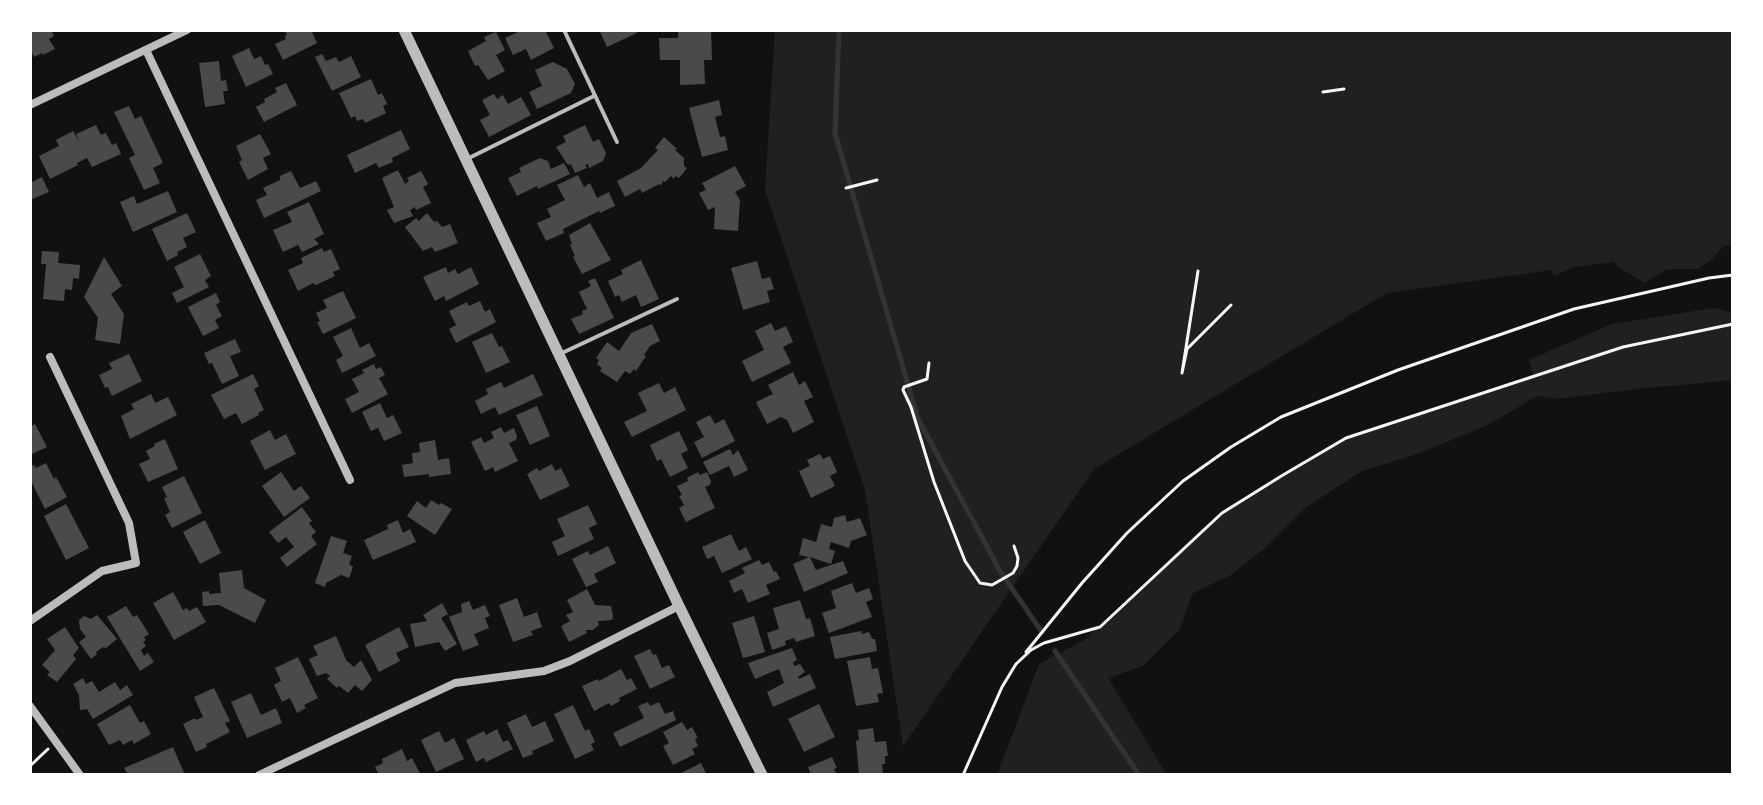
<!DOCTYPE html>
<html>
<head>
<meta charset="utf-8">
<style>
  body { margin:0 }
  #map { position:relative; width:1763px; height:805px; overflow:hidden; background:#111; font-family:"Noto Serif",serif }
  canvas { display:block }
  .frame { position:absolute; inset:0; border:32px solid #fff; pointer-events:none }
</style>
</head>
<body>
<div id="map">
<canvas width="1763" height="805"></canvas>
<div class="frame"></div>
</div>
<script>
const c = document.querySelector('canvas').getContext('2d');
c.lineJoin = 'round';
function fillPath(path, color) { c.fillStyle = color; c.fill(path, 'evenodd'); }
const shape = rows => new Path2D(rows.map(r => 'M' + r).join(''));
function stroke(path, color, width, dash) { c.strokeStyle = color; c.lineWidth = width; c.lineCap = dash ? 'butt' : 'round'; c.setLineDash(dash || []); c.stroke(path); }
fillPath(shape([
  [775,30,1733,30,1733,245,1724,246,1709,262,1697,269,1667,269,1645,283,1621,269,1613,262,1575,267,1553,276,1552,270,1387,293,1094,469,903,746,865,490,765,190],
  [1714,308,1733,313,1733,380,1637,389,1556,399,1537,396,1486,426,1417,454,1362,471,1305,508,1266,547,1231,575,1193,593,1179,630,1143,666,1108,678,1167,775,997,775,1039,664,1084,640,1222,513,1346,438,1533,376,1529,360,1612,324]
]), '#202020');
stroke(shape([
  [839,30,835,133,918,419,1000,571,1042,632],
  [1055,651,1139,775]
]), '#333', 5);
fillPath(shape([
  [30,30,51,30,54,36,49,39,55,49,43,55,42,53,34,57,30,48],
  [285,30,311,30,317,43,283,60,275,44,286,39,285,36,287,35],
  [517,30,545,30,554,48,531,60,526,49,513,55,505,38,518,32],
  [599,30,635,30,637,33,607,47],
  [678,30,711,30,712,60,704,60,705,84,680,85,680,60,660,60,659,38,678,38],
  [496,32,505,50,496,55,505,71,488,80,478,65,475,66,468,51,486,41,484,37],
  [249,48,254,59,261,56,265,65,268,64,273,74,246,87,232,56],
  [322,54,326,61,336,57,339,62,351,56,361,77,332,91,315,57],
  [219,61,221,81,226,80,228,91,223,91,225,104,205,107,199,63],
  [553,62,567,69,575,84,571,93,537,109,529,92,542,86,535,70],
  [371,79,378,95,382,93,387,104,383,106,386,113,365,123,363,119,357,121,355,116,351,118,339,93],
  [286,83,297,105,264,122,256,107,265,102,264,99,277,92,275,88],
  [494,94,497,99,503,95,508,104,521,97,531,115,489,137,480,120,490,115,482,100],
  [719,100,722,115,715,117,720,137,725,136,728,150,702,157,689,108],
  [129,106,135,119,141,116,163,163,153,168,160,183,144,190,129,158,135,155,114,112],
  [96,125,101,135,106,133,112,145,116,143,121,154,92,167,87,158,77,163,78,165,50,179,39,156,59,146,56,140,73,131,80,143,76,134],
  [585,125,593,142,599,139,606,153,603,161,589,168,588,164,585,165,587,168,575,173,571,164,568,165,556,147,566,142,563,136],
  [401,130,410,149,392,158,393,162,379,168,376,163,355,173,347,155],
  [260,134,271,154,263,158,268,169,248,180,239,162,242,160,236,146],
  [664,137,677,149,675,150,684,158,684,166,687,168,679,178,675,176,674,179,671,176,665,182,663,181,661,185,659,184,642,193,640,189,625,197,617,181,641,168,658,150,655,148],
  [540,158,548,161,551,169,564,163,570,174,538,189,537,186,517,196,508,178,521,172,519,168],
  [735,166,746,186,735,192,740,200,738,231,714,229,715,207,708,210,699,193,706,190,702,183],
  [398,170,405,184,409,181,407,178,421,171,428,184,423,187,431,203,416,210,415,207,410,210,413,216,394,223,387,210,394,207,382,178],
  [291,171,300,188,316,181,321,191,264,218,256,200,267,195,263,188,280,180,280,176],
  [578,175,584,187,590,183,597,198,609,192,615,206,600,213,599,211,563,229,564,233,546,241,537,223,551,217,547,209,565,200,557,185],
  [42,177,49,192,30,200,30,183],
  [168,191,177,212,133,232,120,202,134,196,137,204],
  [309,202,324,234,314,239,319,244,302,252,298,245,283,252,273,230,292,222,287,212],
  [187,213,196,232,183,238,187,247,177,252,178,255,167,261,152,229],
  [427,213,434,222,437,221,442,227,450,224,458,243,435,252,432,247,423,251,405,227,416,218,419,221],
  [590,223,611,260,582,274,573,257,575,256,570,245,572,244,569,235],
  [322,248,324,252,331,249,340,269,333,272,335,276,316,285,313,283,298,291,288,270,303,263,301,258],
  [42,251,59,252,58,263,80,265,79,279,73,278,72,290,65,289,64,301,43,299,46,264,41,264],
  [200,254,211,276,205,280,209,287,177,303,172,293,184,287,174,267],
  [104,257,122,286,111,294,124,314,120,344,95,340,98,318,84,297],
  [641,260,659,299,641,307,636,295,622,302,619,295,615,297,608,281,623,274,621,270],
  [757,261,762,279,770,277,774,289,767,291,770,302,743,310,731,268],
  [446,267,448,273,455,269,458,274,471,267,479,284,446,301,444,296,435,301,423,277],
  [595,278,614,318,579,334,571,319,583,314,582,311,587,309,579,292,591,286,588,281],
  [343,291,356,318,323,334,317,322,320,321,316,313,327,308,323,300],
  [216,293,220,302,216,305,222,316,215,320,219,328,203,336,188,307],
  [480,301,485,312,490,309,496,322,456,343,449,329,456,325,449,311,467,302,469,306],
  [771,323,775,331,786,326,793,342,783,347,791,363,752,382,742,361,764,350,755,331],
  [652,324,660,341,650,346,644,355,646,356,636,371,634,369,630,374,625,371,617,382,600,371,602,368,597,364,599,360,596,358,607,342,619,351,631,333],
  [351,328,360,348,369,343,376,356,342,373,336,360,343,356,333,337],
  [492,333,499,347,502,346,510,362,486,373,472,342],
  [235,339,241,352,230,356,239,376,222,384,212,363,209,364,204,353],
  [129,354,142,381,112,396,108,387,105,388,99,375,112,369,109,363],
  [374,364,376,369,381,367,385,375,379,378,388,394,352,413,345,399,359,392,352,379,364,373,362,370],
  [793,372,799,385,805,381,813,397,804,401,814,422,793,433,787,420,781,417,767,424,756,402,773,394,768,385],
  [253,374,259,386,254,389,264,410,258,413,259,415,242,424,236,413,224,419,211,395],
  [533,374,543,395,499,415,495,407,481,414,475,401,488,394,486,389,501,382,504,388],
  [659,383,664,393,675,387,686,410,632,437,624,422,647,411,638,393],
  [151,394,155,403,168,397,177,415,130,439,121,416,134,409,131,404],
  [380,403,387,418,393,415,402,433,384,441,378,428,371,431,362,412],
  [537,406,550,436,530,445,516,415],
  [710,415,715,424,724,419,735,441,702,458,694,442,704,437,696,422],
  [35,424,47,447,32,454,30,450,30,427],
  [501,427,504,433,514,428,517,436,516,440,509,443,518,461,495,472,493,467,485,471,471,442,481,437,484,443,494,438,491,432],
  [270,430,275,440,286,434,296,454,265,470,250,441],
  [679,431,688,450,681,454,688,468,670,477,661,459,657,461,650,445],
  [165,439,178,469,148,482,139,464,150,459,146,451,155,446,154,444],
  [435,440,438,460,449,458,451,474,429,477,429,474,404,477,402,465,413,463,412,453,420,452,419,443],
  [730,449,733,455,738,450,748,470,734,477,729,466,710,475,703,462],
  [820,454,823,459,830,456,837,472,830,476,835,486,811,498,799,471,810,466,807,460],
  [46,463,54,479,56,477,67,497,45,509,30,479,30,467,34,465,36,468],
  [552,464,555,471,561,468,570,486,540,500,527,474,537,468,539,471],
  [281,472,294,491,301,486,310,498,284,517,262,486],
  [698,472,700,475,707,472,711,481,710,485,705,487,715,508,686,522,679,508,684,505,679,496,682,495,677,486,688,481,687,478],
  [184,476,202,513,172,528,165,515,170,512,164,498,167,497,162,487],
  [431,500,439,505,441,503,452,509,435,535,407,516,417,501,426,508],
  [66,504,89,548,66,560,44,516],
  [588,505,597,524,589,528,594,539,558,556,552,542,565,536,557,519],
  [302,507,312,521,309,523,316,532,311,536,317,544,287,567,280,558,294,547,286,537,278,543,269,532],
  [845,515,847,522,860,518,867,535,851,541,849,548,831,542,829,549,835,551,831,564,810,557,816,570,843,561,848,573,804,592,793,564,809,557,799,555,803,538,816,542,821,524,832,527,834,518],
  [205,520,221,553,200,564,183,532],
  [398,520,403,533,410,529,416,542,373,560,364,540,388,529,387,525],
  [731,534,739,551,746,547,752,559,722,573,714,556,707,559,702,547],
  [331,536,347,541,343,553,352,556,349,564,353,567,349,578,341,575,326,583,325,587,315,583],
  [608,546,616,563,594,574,598,582,586,587,572,559,588,551,590,555],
  [759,560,762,565,769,562,774,572,776,571,780,579,766,585,770,594,748,603,742,589,734,593,729,581,745,573,742,568],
  [242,570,244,588,266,600,255,623,219,605,203,606,202,592,209,591,209,594,221,593,219,573],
  [852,583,856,593,869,588,873,599,866,602,872,617,829,633,822,613,836,608,831,591],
  [587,589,595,605,611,606,613,616,612,620,598,621,599,625,593,630,586,630,587,633,569,642,561,626,570,621,566,615,573,612,567,600],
  [173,592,183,610,187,608,189,611,197,607,206,622,174,640,153,603],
  [517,598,524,617,537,612,542,627,531,631,533,635,513,642,499,605],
  [800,600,806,619,810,618,815,636,796,642,794,638,785,641,786,645,772,650,767,633,779,629,773,608],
  [469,601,473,610,485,605,490,616,485,618,489,628,474,634,479,645,463,651,449,617,462,612,461,604],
  [442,603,448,614,441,618,457,644,445,651,439,642,415,647,410,624,427,621,423,615],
  [126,606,133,617,137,615,149,634,144,637,146,640,143,642,146,646,141,650,144,656,148,653,154,662,140,671,107,617],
  [97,615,117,639,106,648,103,647,96,652,97,654,91,659,79,642,86,637,80,629,79,620,84,616,91,619],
  [754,616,765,652,743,658,732,623],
  [65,627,79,648,73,655,76,659,57,682,47,675,50,672,42,665,55,650,47,639],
  [399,627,409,647,396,653,400,661,379,672,365,645],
  [861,631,862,634,869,632,872,639,875,639,877,651,835,659,830,637],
  [336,636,346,660,354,667,361,660,372,680,362,691,355,685,348,693,339,686,337,688,327,679,330,676,326,673,317,676,309,659,318,655,313,646],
  [792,648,797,660,793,662,794,666,800,664,805,672,798,677,799,679,810,674,816,688,773,707,767,692,784,683,779,669,755,679,748,663],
  [650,649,653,655,656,654,662,668,669,665,675,677,650,689,634,656],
  [298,657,318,698,304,705,306,708,297,713,290,698,282,702,274,685,281,681,275,668],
  [870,657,872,669,878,668,883,693,877,694,879,702,856,706,847,661],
  [621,669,627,680,631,678,637,689,619,698,620,701,611,706,609,703,594,711,582,686,598,679,599,681],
  [83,678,86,684,92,681,99,692,115,682,120,690,127,685,133,695,93,719,87,709,80,710,79,695,73,684],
  [214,688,230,721,225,723,230,732,206,744,207,747,196,752,183,724,195,718,196,720,203,717,194,697],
  [251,693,261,715,276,708,282,723,247,738,231,702],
  [648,702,650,706,659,702,665,714,673,711,676,720,620,747,613,733,644,718,638,706],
  [819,704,835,737,804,752,788,719],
  [130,705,140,723,144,721,151,734,134,744,132,740,123,745,120,740,109,745,97,724],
  [573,705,585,731,589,729,595,742,591,744,594,750,575,759,554,714],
  [526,714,532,727,545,721,554,741,532,751,533,754,523,758,507,723],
  [682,722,687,730,692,727,698,738,695,739,698,746,692,749,695,754,673,765,663,746,669,743,663,732],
  [873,728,875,742,886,741,888,756,885,756,885,764,882,764,883,775,859,775,856,741,859,740,858,730],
  [497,729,503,742,508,740,513,749,486,762,484,758,476,762,466,740,484,731,486,735],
  [439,731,445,743,454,738,464,759,436,772,421,740],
  [173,747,185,775,128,775,124,768],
  [402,749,407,761,412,758,421,775,379,775,375,767,383,763,382,759],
  [832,757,837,768,834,769,837,775,811,775,808,767],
  [701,763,707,775,677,775]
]), '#4a4a4a');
stroke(shape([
  [1323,92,1344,89],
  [846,188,877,180],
  [1198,271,1182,373,1187,349,1231,305],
  [929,363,927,379,904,387,903,390,911,407,934,482,965,561,980,583,992,585,1013,573,1017,566,1018,558,1014,546],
  [1026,652,1082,583,1127,533,1183,481,1231,447,1281,417,1398,370,1574,309,1709,278,1733,275],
  [30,766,48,749],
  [963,775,1002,687,1016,664,1031,650,1044,643,1100,627,1222,513,1283,475,1346,438,1623,347,1733,324]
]), '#f5f5f5', 3);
stroke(shape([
  [564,30,617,142],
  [469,158,594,96],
  [562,353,677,299]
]), '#bcbcbc', 4);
stroke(shape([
  [146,50,350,480],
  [30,105,187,30],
  [30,621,102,571,136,563,129,523,50,357],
  [30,706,80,775],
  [259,775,455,683,544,671,570,661,679,606]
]), '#bcbcbc', 8);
stroke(shape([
  [404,30,679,606,762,775]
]), '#bcbcbc', 11);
</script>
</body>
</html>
